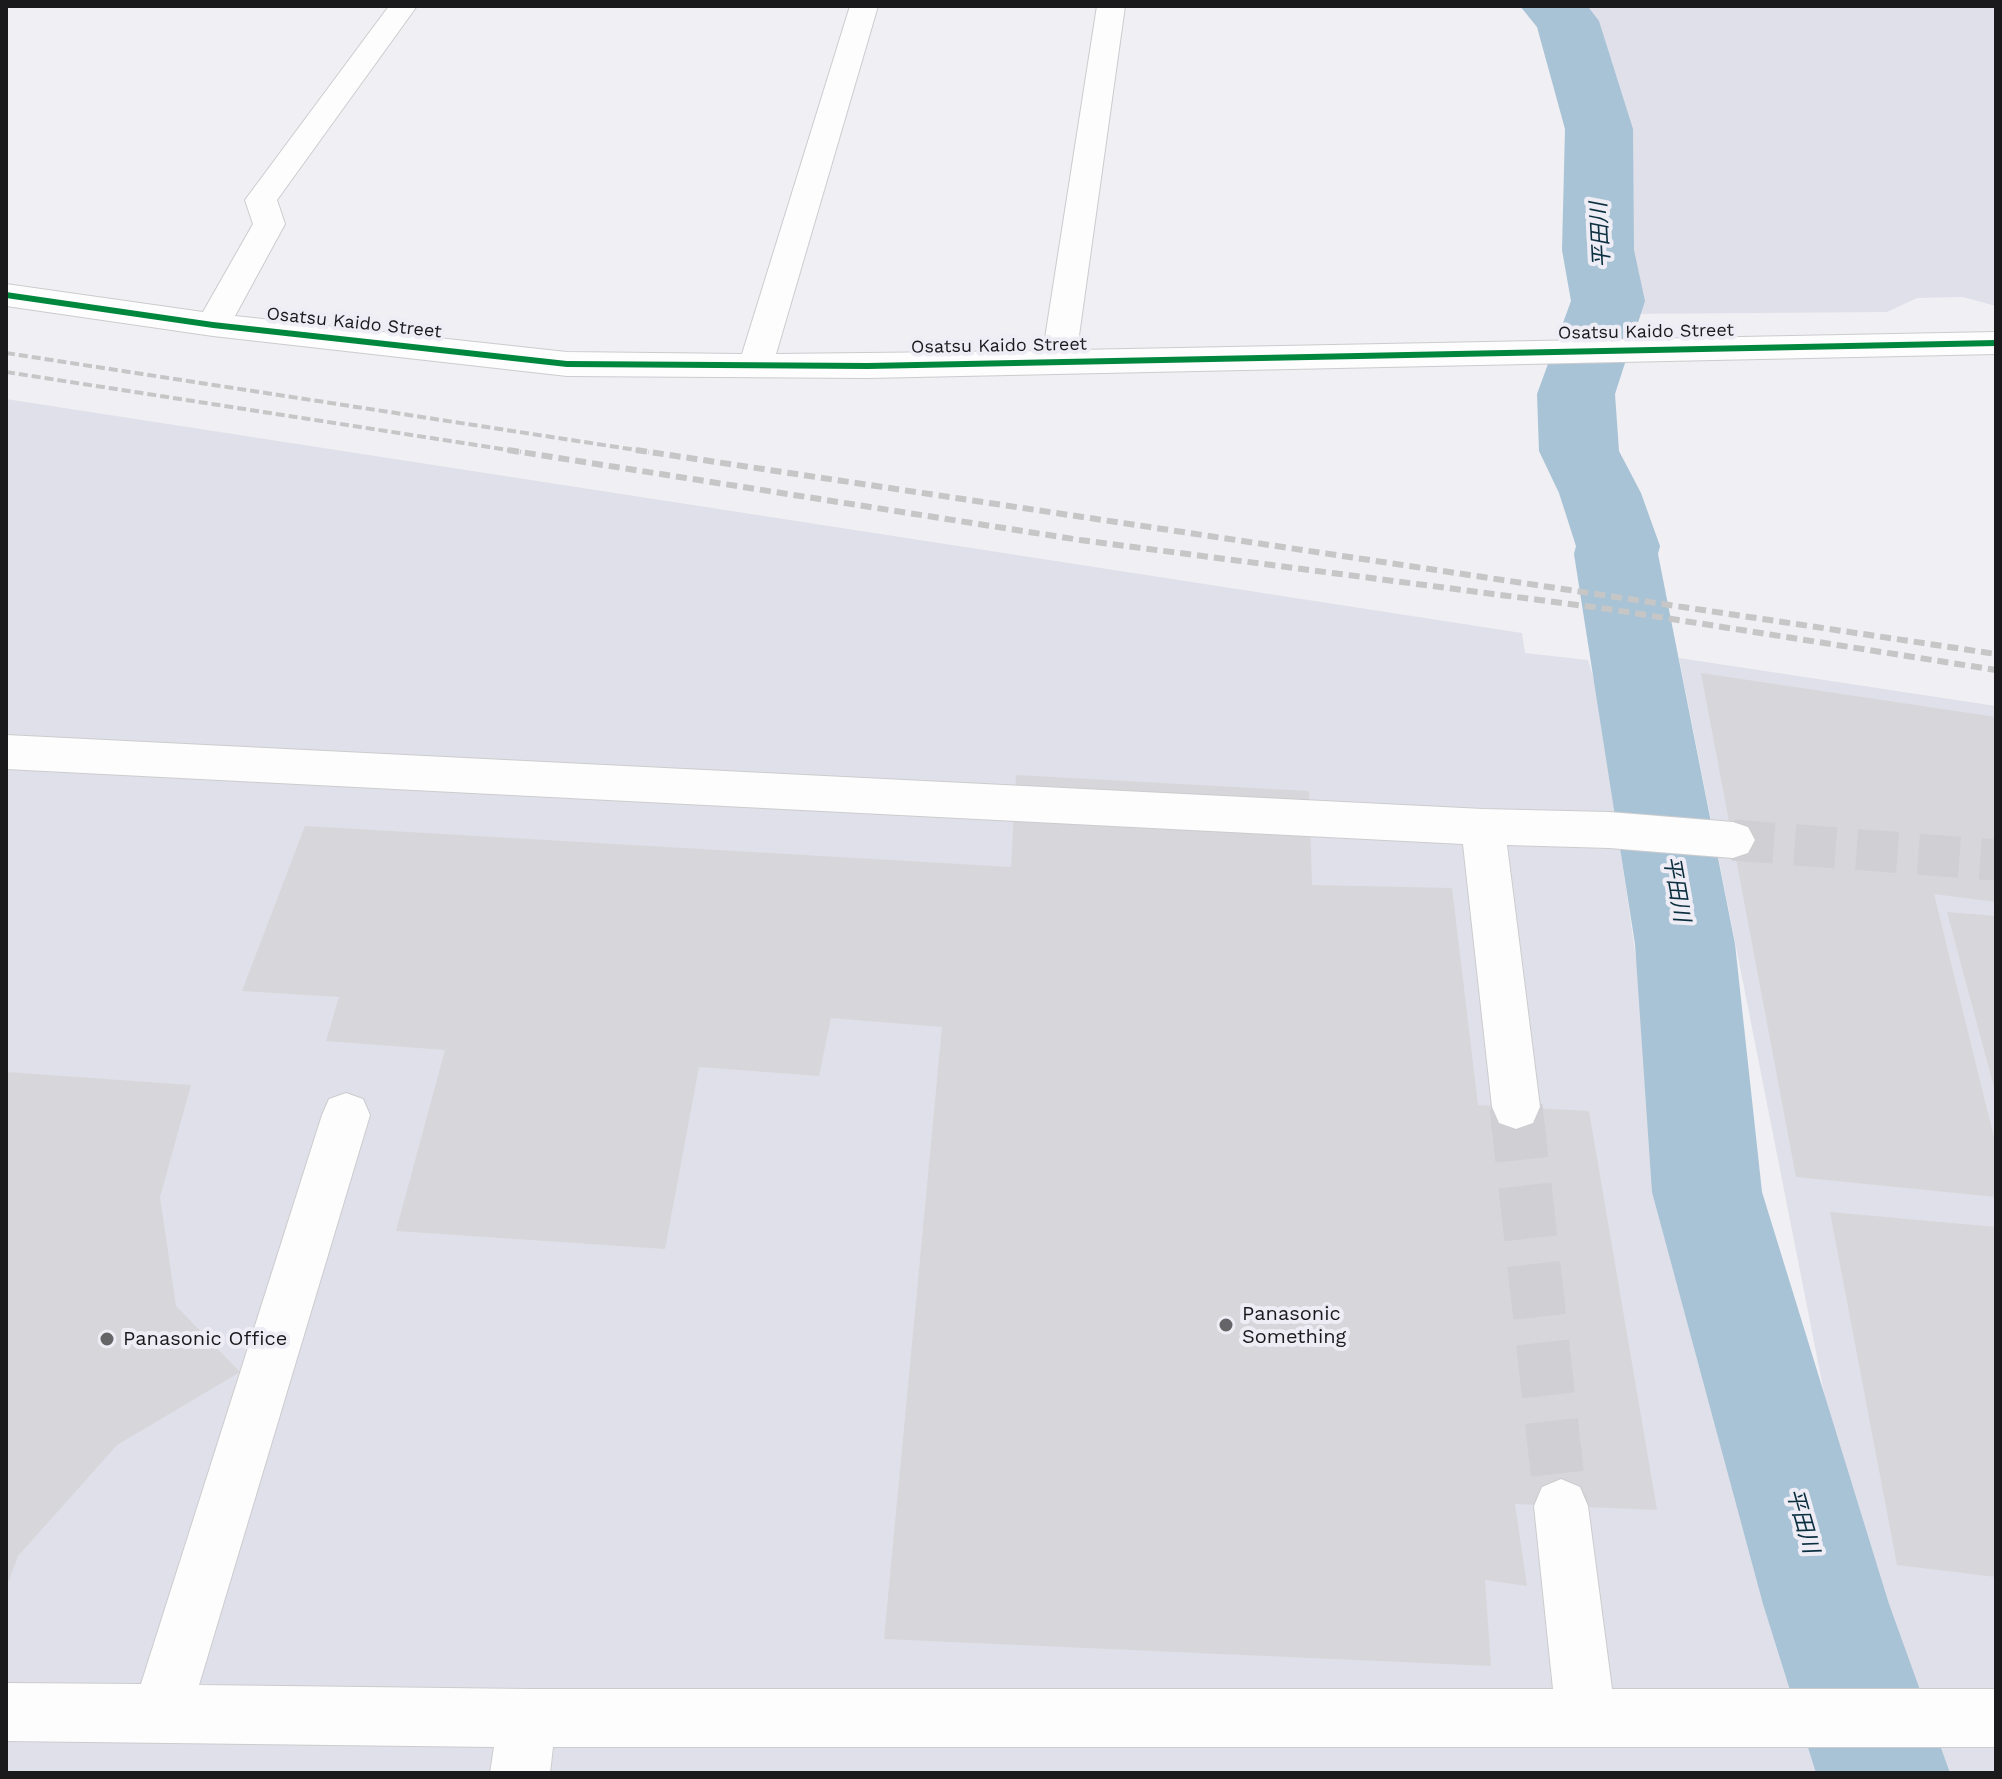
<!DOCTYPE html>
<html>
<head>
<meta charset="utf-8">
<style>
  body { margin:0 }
  #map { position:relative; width:2002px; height:1779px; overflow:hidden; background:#efeff4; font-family:"Work Sans",sans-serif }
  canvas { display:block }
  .frame { position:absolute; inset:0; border:8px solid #1a1a1d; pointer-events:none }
</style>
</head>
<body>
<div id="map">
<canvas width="2002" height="1779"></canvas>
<div class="frame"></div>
</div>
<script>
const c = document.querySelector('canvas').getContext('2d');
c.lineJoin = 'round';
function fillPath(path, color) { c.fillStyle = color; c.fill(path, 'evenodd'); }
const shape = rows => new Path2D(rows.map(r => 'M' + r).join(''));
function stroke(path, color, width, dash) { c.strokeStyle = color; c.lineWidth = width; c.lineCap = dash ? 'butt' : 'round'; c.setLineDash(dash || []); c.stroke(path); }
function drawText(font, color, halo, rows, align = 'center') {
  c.font = font + ' "Work Sans","Noto Sans JP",sans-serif'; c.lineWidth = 8; c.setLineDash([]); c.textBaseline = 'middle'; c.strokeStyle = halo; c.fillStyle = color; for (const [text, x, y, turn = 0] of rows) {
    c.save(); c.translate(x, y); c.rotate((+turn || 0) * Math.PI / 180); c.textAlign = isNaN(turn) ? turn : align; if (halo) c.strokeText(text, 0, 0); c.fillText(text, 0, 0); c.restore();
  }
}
fillPath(shape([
  [1568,6,1996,6,1996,306,1963,297,1917,298,1887,312,1625,314,1614,132,1576,11],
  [6,399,1522,633,1525,653,1588,660,1598,693,1674,1224,1821,1773,6,1773],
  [1679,658,1996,706,1996,1773,1925,1773,1847,1509]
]), '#e0e0ea');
fillPath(shape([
  [1520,6,1589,8,1599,21,1633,129,1634,250,1645,301,1615,394,1619,451,1641,493,1660,546,1658,554,1735,944,1762,1192,1889,1604,1950,1773,1816,1773,1763,1604,1652,1192,1635,944,1574,554,1576,546,1559,493,1539,451,1537,394,1571,301,1562,250,1565,129,1537,27,1520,6]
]), '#a8c3d5');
fillPath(shape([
  [1701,673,1996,717,1996,902,1934,894,1996,1146,1996,1197,1796,1177],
  [1016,775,1309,791,1312,885,1452,888,1478,1105,1589,1111,1657,1510,1515,1504,1527,1586,1485,1580,1491,1666,884,1639,942,1027,831,1018,819,1076,699,1067,665,1249,396,1231,445,1050,326,1041,339,997,242,991,305,826,1011,867],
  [1947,912,1996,916,1996,1091,1995,1091],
  [6,1072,191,1085,160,1197,176,1306,240,1372,117,1445,18,1556,6,1588],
  [1830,1212,1996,1227,1996,1577,1897,1565]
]), '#d7d6da');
stroke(shape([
  [1733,840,1996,860]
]), '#cfcfd4', 41, [41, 21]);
stroke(shape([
  [1516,1107,1561,1506]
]), '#cfcfd4', 53, [53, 26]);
const minor = shape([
  [389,6,417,6,277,200,285,224,235,316,567,352,742,354,850,6,878,6,776,354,1043,351,1097,6,1125,6,1077,350,1996,332,1996,354,868,378,567,376,213,336,6,306,6,284,203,312,253,224,245,200,389,6],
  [6,735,1483,809,1609,812,1733,822,1748,827,1755,840,1748,853,1733,858,1609,848,1507,845,1540,1107,1533,1123,1516,1129,1499,1123,1492,1107,1463,844,6,769,6,735],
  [346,1093,363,1099,370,1115,199,1685,528,1689,1553,1689,1534,1506,1542,1487,1561,1479,1580,1487,1588,1506,1612,1689,1996,1689,1996,1747,553,1747,550,1773,490,1773,494,1747,6,1741,6,1683,141,1684,322,1115,329,1099,346,1093]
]);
stroke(minor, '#cccccf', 2);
fillPath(minor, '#fdfdfd');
stroke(shape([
  [6,353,649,452],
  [6,372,521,452]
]), '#c6c6c7', 4, [9, 4]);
stroke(shape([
  [508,450,1080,540,1608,609,1996,670],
  [636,450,1996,654]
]), '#c6c6c7', 6, [11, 6]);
fillPath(shape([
  [6,292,213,322,567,361,868,363,1996,340,1996,346,868,369,567,367,213,328,6,298,6,292]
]), '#00873e');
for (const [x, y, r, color] of [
  [1226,1325,8,"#656568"],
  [107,1339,8,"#656568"]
]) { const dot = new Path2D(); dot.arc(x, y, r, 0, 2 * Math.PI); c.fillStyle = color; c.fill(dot); stroke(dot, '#eeedf6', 3); }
drawText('18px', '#1a1a1d', '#eeedf6', [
  ["Osatsu Kaido Street",354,323,6],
  ["Osatsu Kaido Street",1646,332,-1],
  ["Osatsu Kaido Street",999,346,-1]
]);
drawText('20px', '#1a1a1d', '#eeedf6', [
  ["Panasonic",1242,1314],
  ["Something",1242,1337],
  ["Panasonic Office",123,1339]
], 'left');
drawText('italic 22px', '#0c2f40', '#eeedf6', [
  ["平田川",1601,235,-93],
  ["平田川",1676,889,80],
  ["平田川",1802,1521,74]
]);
</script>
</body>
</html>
